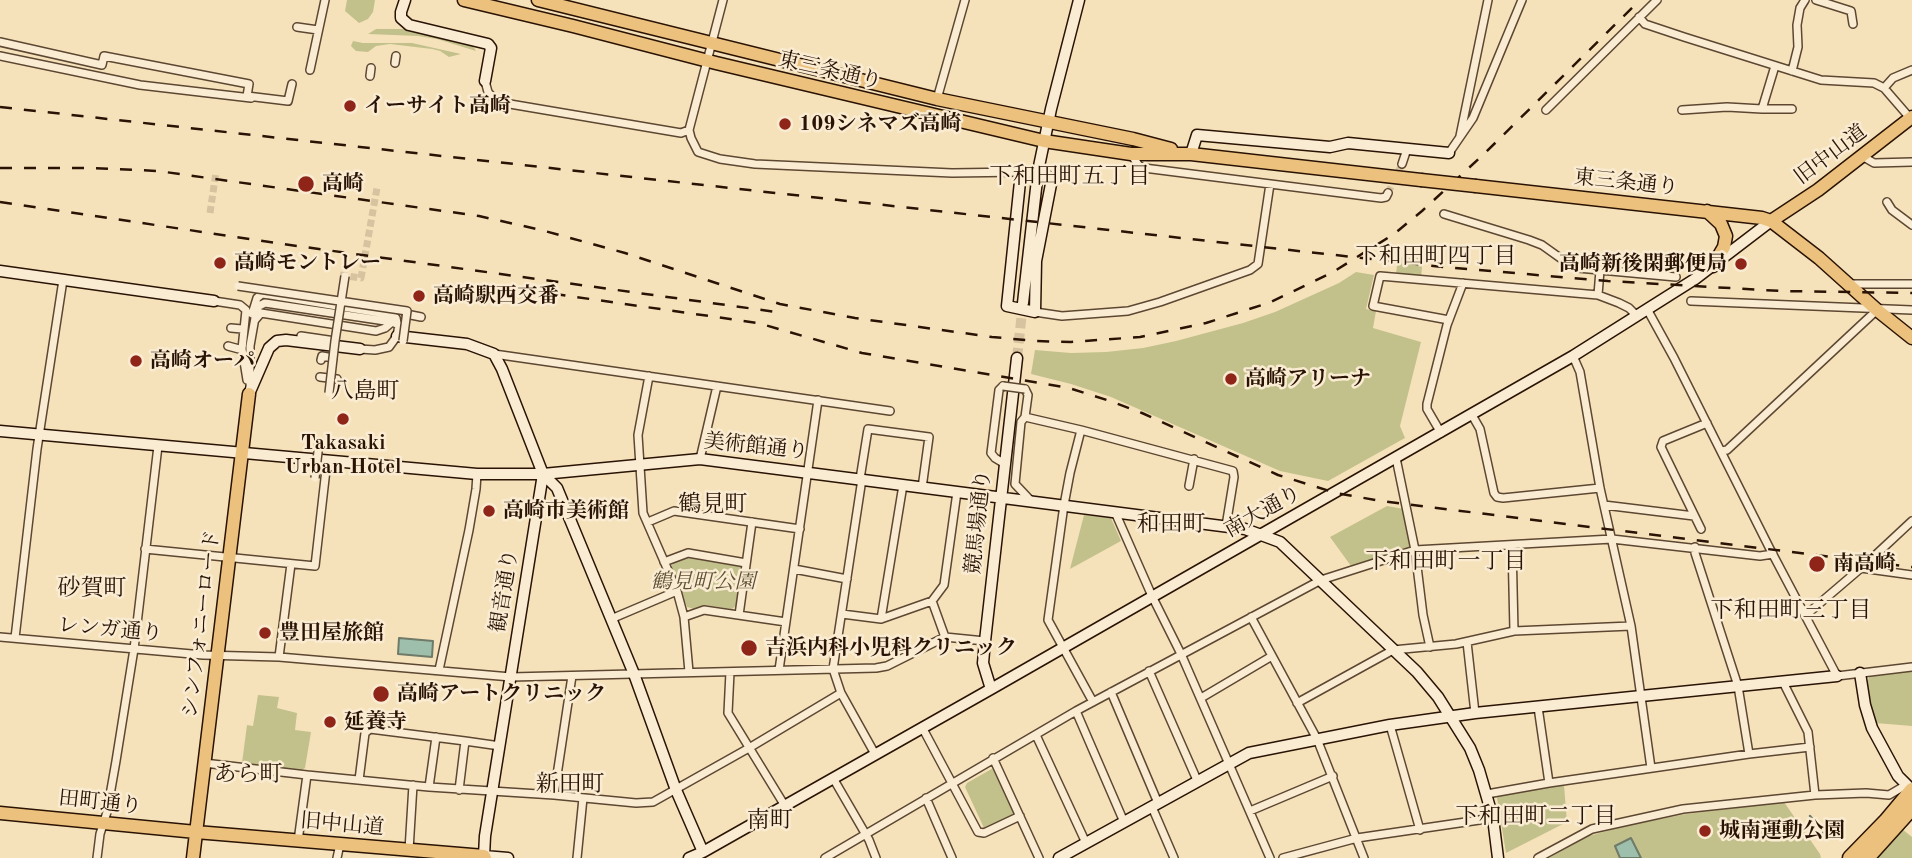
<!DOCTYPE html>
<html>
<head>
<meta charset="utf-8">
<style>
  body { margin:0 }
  canvas { display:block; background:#f6e2ba }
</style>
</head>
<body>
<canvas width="1912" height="858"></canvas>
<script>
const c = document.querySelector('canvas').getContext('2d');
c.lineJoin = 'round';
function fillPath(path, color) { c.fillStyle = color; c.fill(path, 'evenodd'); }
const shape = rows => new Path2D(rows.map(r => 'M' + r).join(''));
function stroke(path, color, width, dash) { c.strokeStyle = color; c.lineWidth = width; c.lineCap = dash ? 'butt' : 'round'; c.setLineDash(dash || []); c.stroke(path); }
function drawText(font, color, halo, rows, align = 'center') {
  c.font = font + ' "Old Standard TT","Noto Serif JP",serif'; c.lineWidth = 5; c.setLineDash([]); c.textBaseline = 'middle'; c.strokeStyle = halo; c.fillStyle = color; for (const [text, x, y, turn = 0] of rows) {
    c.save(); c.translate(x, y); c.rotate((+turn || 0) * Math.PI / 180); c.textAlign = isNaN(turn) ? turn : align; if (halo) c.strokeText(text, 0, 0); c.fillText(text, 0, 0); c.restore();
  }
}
fillPath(shape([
  [347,0,375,0,373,12,368,19,359,23,345,11],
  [376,29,406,29,468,43,473,46,476,51,437,39,418,36,368,34],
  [353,41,363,43,412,43,461,54,449,57,440,51,432,49,390,44,376,46,368,52,356,51,351,46],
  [1398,257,1423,258,1421,277,1396,274],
  [1356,272,1374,275,1366,309,1376,311,1373,328,1421,342,1400,426,1405,438,1328,481,1280,471,1111,397,1071,384,1031,374,1035,350,1071,353,1106,352,1143,348,1176,341,1243,323,1275,312,1339,283],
  [1387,506,1404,509,1411,543,1410,549,1351,566,1330,537],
  [1084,515,1111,518,1121,541,1070,569],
  [690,556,738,564,741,568,736,606,732,609,705,605,694,609,687,607,671,568,673,563],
  [1912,671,1912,726,1875,723,1867,681,1870,676],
  [258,695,279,697,277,708,297,713,295,730,311,732,305,768,300,771,242,763,247,725,253,726],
  [995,767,1017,814,988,829,984,828,965,787,967,783],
  [1564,785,1567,822,1506,853,1497,798,1500,794],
  [1784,802,1820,854,1821,858,1549,858,1589,836,1624,826,1686,814],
  [1902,829,1912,837,1912,858,1874,858]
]), '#c3c18b');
const water = shape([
  [399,638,433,641,432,657,398,654,399,638],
  [1631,838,1641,858,1620,858,1615,846,1631,838]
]);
fillPath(water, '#9dbfab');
stroke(water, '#6f7a69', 2);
stroke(shape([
  [1810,816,1823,833]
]), '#6f7a69', 2.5);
stroke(shape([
  [1388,193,1402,164],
  [210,213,216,172],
  [340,275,361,278,377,188]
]), '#d7c39f', 7, [7, 3.5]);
stroke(shape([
  [1017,358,1023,303]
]), '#d7c39f', 10, [10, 5]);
const street = shape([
  [723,0,689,130,691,138,698,152,720,159,755,164,952,173,1021,172],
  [1816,0,1851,11,1853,24],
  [1639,17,1645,24,1684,37,1821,80,1874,83,1884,88,1910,118],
  [297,27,318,30],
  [0,42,102,65,104,56,249,84,247,96,288,101,292,84],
  [0,56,140,85,251,98],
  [395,63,396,56],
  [310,70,325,0],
  [1792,71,1798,47,1797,25,1800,8,1805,0],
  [370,76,371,68],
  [485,81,488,92,496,101,504,103,681,133,689,130],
  [1884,88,1893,78,1912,70],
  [937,99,965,0],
  [1762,109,1775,66],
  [1546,110,1657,0],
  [1682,110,1727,107,1762,109,1792,109],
  [1460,136,1488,0],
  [1449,153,1473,118,1522,0],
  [1131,154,1139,166,1144,168,1381,198,1386,197,1388,193],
  [1862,156,1874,163,1912,162],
  [1402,164,1407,149],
  [1887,202,1892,210,1912,225],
  [1444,214,1529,240,1542,245,1570,265,1578,268,1676,277],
  [1849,284,1912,284],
  [1598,295,1600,270],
  [214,301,240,305,246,310,242,349,247,380],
  [1691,301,1912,310],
  [1647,309,1674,358,1770,549,1837,676,1912,667],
  [1035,312,1062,316,1128,311,1160,302,1250,270,1258,264,1270,184],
  [252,314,257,298,262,294,270,295,392,315,396,318,397,323],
  [406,314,421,317],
  [255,320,261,313,376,331,385,328,392,322,399,325,397,336,389,347,375,350,360,349],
  [1449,320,1373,306,1380,276,1598,295,1619,303,1629,308,1637,316],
  [231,328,242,329],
  [301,336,335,341],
  [228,346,239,349],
  [494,354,890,411],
  [1573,356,1580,372,1600,488,1631,626,1651,768],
  [321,360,322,356,333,358],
  [649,376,638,435,643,513,677,591,684,617,689,672],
  [320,377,337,379],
  [1003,386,999,390,991,453,995,458,1005,464],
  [250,387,250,346,256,312,259,306,265,303,392,322],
  [1025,389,1028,395,1025,417,1021,422,1015,484,1031,501],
  [1472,415,1480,429,1494,493,1497,497,1503,498,1600,488],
  [1025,417,1081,430,1233,471,1234,477,1226,526],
  [1081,430,1070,473,1064,505,1048,620,1093,702],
  [1441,433,1427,409,1427,404,1447,325,1463,283],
  [1722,451,1727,450,1877,310],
  [1396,458,1415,550,1423,615,1430,647],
  [700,459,717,386],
  [860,479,868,429,929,437,922,488],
  [862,479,833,669,841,693,875,754],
  [1189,486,1194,459],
  [1604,505,1694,516],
  [1115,512,1152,596,1181,654,1270,858],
  [648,522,674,511,800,529],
  [1701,529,1661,447,1663,441,1707,423],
  [1512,545,1514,631],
  [1695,547,1695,553,1738,686,1749,754],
  [145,549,315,566,327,461],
  [664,562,688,553,746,563],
  [1861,568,1912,575],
  [794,569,847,579],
  [932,601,945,637],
  [842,614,881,619,932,601,944,585,957,492],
  [739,615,752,522],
  [1806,615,1868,562,1912,521],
  [684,617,704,610,786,622],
  [1251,617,1317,739,1364,858],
  [611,619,677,591],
  [881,619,903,485],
  [0,637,203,655,279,657,511,677,876,668,887,666,945,637,985,641],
  [15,638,37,449,63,280],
  [1467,642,1475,713],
  [279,657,291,564],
  [439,670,469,530,476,489,477,474],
  [779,670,818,400],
  [1149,671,1197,780],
  [730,672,728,713,785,806],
  [1783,682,1808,732,1815,795],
  [1111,692,1158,803],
  [1201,698,1272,656],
  [1297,703,1393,650,1456,644,1514,631,1631,626],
  [1538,707,1549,783],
  [1076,711,1124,822],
  [1390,725,1420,830],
  [922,727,978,832,984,833,1020,816],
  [1036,735,1086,843],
  [465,741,500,746],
  [993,758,1039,858],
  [204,763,307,775,429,787,554,795,636,803,653,802,749,748,841,693],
  [833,778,869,840,876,858],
  [359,780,365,733,370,729,465,741,459,790],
  [429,787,436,737],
  [1487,794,1549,783,1749,754,1810,747],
  [554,795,572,676],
  [926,798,952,858],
  [1152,807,1174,858],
  [1250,811,1333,776],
  [298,841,307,775],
  [409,850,413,785],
  [97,858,100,834,107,812,116,761,134,649,158,446],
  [337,858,340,844],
  [577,858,583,798],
  [825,858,1076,711,1321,580,1415,550,1612,539,1760,556,1773,554],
  [1283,858,1357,838,1493,818],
  [1538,858,1592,829,1683,809,1815,795,1866,793,1889,795,1906,785]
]);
const secondary = shape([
  [405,0,401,12,401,18,409,25,488,44,491,48,485,81],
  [1191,154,1197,135,1330,147,1348,143,1449,153],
  [1038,171,1052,179,1036,261,1035,312,1007,306,1021,172,1038,171],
  [0,271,214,301],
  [1023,303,1038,171,1051,109,1079,0],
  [397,336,467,344,494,354,502,369,543,474,485,836,484,856,508,858],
  [249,394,269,348,277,341,286,340,360,349],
  [0,431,477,474,543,474,700,459,1245,529,1280,542,1417,672,1438,697,1470,748,1479,770,1493,818,1498,858],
  [543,474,557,488,634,674,676,790,703,852],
  [1860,673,1865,705,1872,728,1898,776,1912,790],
  [991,689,983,663,985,641,1017,358],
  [689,858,703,852,991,689,1573,356,1695,279,1771,221],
  [1059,858,1249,753,1390,725,1475,713,1837,676]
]);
const primary = shape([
  [464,0,573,26,716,63,1044,141,1131,154,1191,154,1421,180],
  [538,0,937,99,1133,139,1171,149],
  [1476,186,1762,218,1771,221,1819,258,1877,310,1912,338],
  [1707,211,1721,224,1726,236,1724,247,1713,266],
  [1771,221,1818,190,1912,117],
  [0,813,196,832,484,856,485,858],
  [193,858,249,394]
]);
const highway = shape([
  [1850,858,1886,821,1912,790],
  [1867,858,1912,808]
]);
stroke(street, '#5d4732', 10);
stroke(secondary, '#2a1305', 13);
stroke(primary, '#2a1305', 15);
stroke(highway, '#2a1305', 17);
stroke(street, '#f9ecd2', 7);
stroke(secondary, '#f9ecd2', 10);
stroke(primary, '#ebc17d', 12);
stroke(highway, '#ebc17d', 14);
stroke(shape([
  [0,107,1443,267,1608,281,1781,291,1912,293],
  [0,168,91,168,158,171,479,216,541,230,625,253,780,304,855,318,992,337,1035,341,1071,342,1140,337,1206,323,1271,302,1333,272,1394,234,1422,211,1484,154,1640,0],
  [0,202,297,246,784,313],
  [506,287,758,323,862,353,1069,388,1110,401,1142,413,1278,475,1336,493,1381,501,1912,567]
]), '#2a1305', 2.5, [12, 12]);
const streetBridge = shape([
  [238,286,407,311,403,341],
  [1003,386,1025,389],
  [329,393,335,341,345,276],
  [315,478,319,443]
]);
const primaryBridge = shape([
  [1421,180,1476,186]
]);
stroke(streetBridge, '#5d4732', 10, []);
stroke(primaryBridge, '#2a1305', 15, []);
stroke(streetBridge, '#f9ecd2', 7);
stroke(primaryBridge, '#ebc17d', 12);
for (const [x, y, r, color] of [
  [350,106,7,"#8f2418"],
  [785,124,7,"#8f2418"],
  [306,184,9,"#8f2418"],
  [220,263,7,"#8f2418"],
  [1741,264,7,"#8f2418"],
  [419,296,7,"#8f2418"],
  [136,361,7,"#8f2418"],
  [1231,379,7,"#8f2418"],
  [343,419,7,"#8f2418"],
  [489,511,7,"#8f2418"],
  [1817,564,9,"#8f2418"],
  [265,633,7,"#8f2418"],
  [749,648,9,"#8f2418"],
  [381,694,9,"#8f2418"],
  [330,722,7,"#8f2418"],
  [1705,831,7,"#8f2418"]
]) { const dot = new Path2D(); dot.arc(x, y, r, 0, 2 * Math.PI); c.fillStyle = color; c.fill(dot); stroke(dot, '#f9ecd2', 2.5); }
drawText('21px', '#2a1305', '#f9ecd2', [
  ["東三条通り",830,71,13],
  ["旧中山道",1831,155,-37],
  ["東三条通り",1626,183,6],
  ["美術館通り",756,447,6],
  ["南大通り",1263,512,-29],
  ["競馬場通り",979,522,-84],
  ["観音通り",505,591,-81],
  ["シンフォニーロード",202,624,-83],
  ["レンガ通り",110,630,5],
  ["田町通り",100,803,6],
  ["旧中山道",342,825,5]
]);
drawText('bold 21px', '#2a1305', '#f9ecd2', [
  ["イーサイト高崎",364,106],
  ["109シネマズ高崎",799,124],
  ["高崎",322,184],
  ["高崎モントレー",234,263],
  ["高崎新後閑郵便局",1727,264,"right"],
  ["高崎駅西交番",433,296],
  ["高崎オーパ",150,361],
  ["高崎アリーナ",1245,379],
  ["Takasaki",343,443,"center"],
  ["Urban Hotel",343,467,"center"],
  ["高崎市美術館",503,511],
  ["南高崎",1833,564],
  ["豊田屋旅館",279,633],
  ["吉浜内科小児科クリニック",765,648],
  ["高崎アートクリニック",397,694],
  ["延養寺",344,722],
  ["城南運動公園",1719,831]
], 'left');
drawText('italic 21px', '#605034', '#f9ecd2', [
  ["鶴見町公園",703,582]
]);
drawText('23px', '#2a1305', '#f9ecd2', [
  ["下和田町五丁目",1070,177],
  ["下和田町四丁目",1436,257],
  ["八島町",365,392],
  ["鶴見町",713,505],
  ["和田町",1171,525],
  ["下和田町一丁目",1446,562],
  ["砂賀町",92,589],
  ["下和田町三丁目",1791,611],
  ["あら町",248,775],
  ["新田町",570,785],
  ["下和田町二丁目",1536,817],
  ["南町",770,821]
]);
</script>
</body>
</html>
